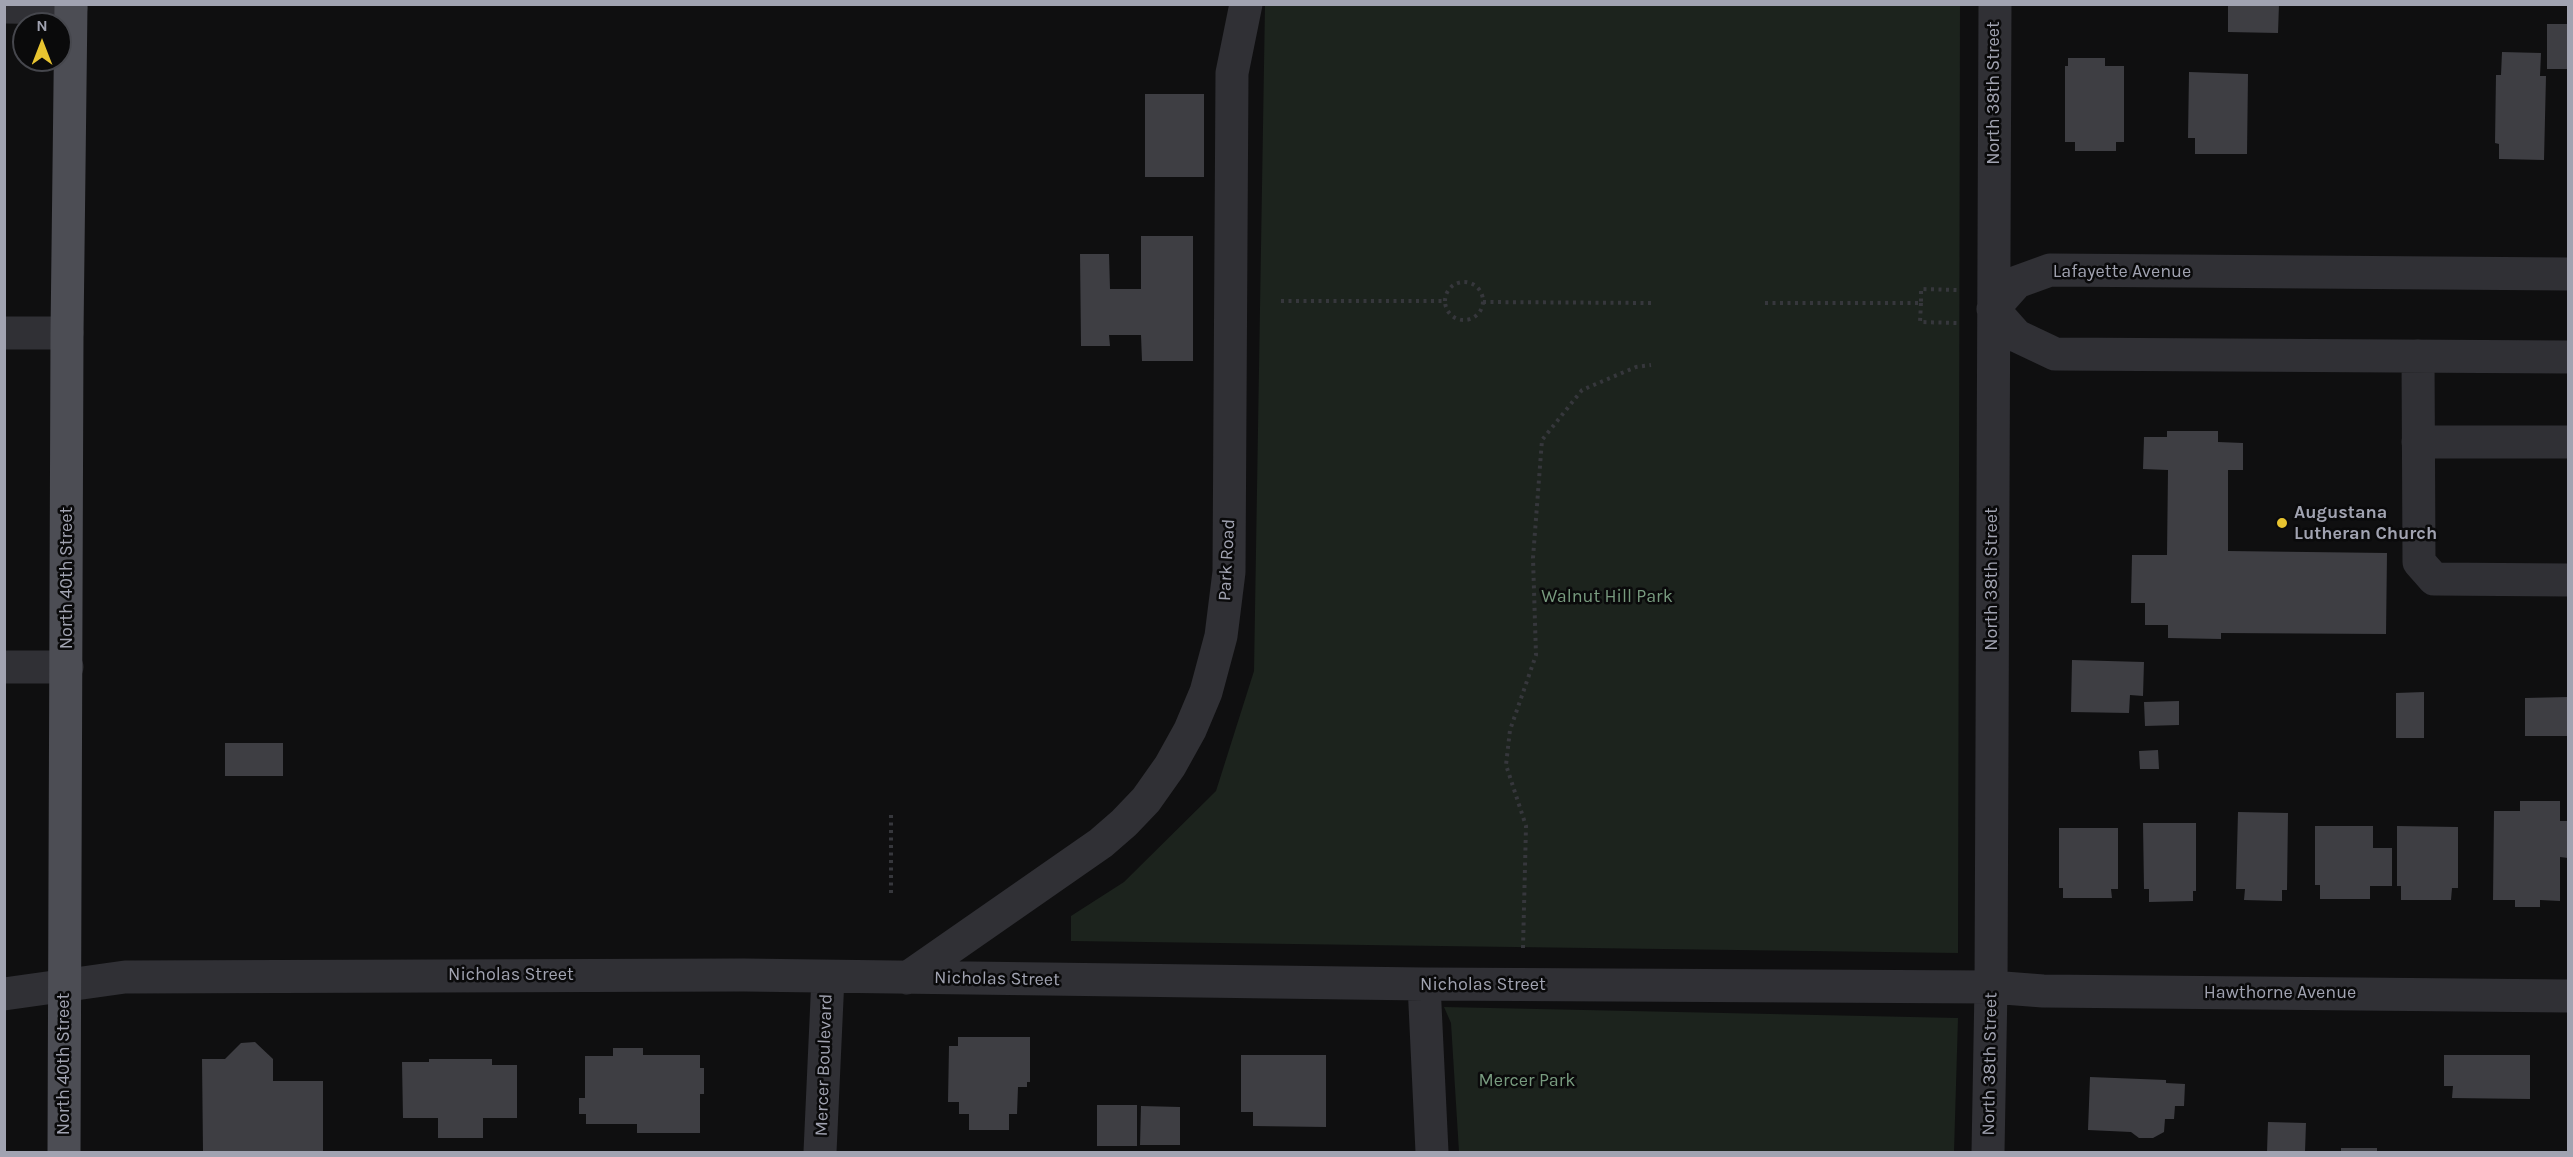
<!DOCTYPE html>
<html>
<head>
<meta charset="utf-8">
<style>
  body { margin:0 }
  #map { position:relative; width:2573px; height:1157px; overflow:hidden; background:#0f0f10; font-family:Karla,sans-serif }
  canvas { display:block }
  .frame { position:absolute; inset:0; border:6px solid #a1a3b1; pointer-events:none }
  .north { position:absolute; left:12px; top:12px; width:60px; height:60px; box-sizing:border-box; background:#0a0a0b; border:2px solid #46474d; border-radius:50%; rotate:0deg; font-size:16px; font-weight:700; line-height:24px; text-align:center; color:#a1a3b1 }
  .north::after { content:''; display:block; margin:auto; width:21px; height:27px; background:#e8c430; clip-path:polygon(50% 0,100% 100%,50% 72%,0 100%) }
</style>
</head>
<body>
<div id="map">
<canvas width="2573" height="1157"></canvas>
<div class="frame"></div>
<div class="north">N</div>
</div>
<script>
const c = document.querySelector('canvas').getContext('2d');
c.lineJoin = 'round';
function fillPath(path, color) { c.fillStyle = color; c.fill(path, 'evenodd'); }
const shape = rows => new Path2D(rows.map(r => 'M' + r).join(''));
function stroke(path, color, width, dash) { c.strokeStyle = color; c.lineWidth = width; c.lineCap = dash ? 'butt' : 'round'; c.setLineDash(dash || []); c.stroke(path); }
function drawText(font, color, halo, rows, align = 'center') {
  c.font = font + ' Karla,sans-serif'; c.lineWidth = 5; c.setLineDash([]); c.textBaseline = 'middle'; c.strokeStyle = halo; c.fillStyle = color; for (const [text, x, y, turn = 0] of rows) {
    c.save(); c.translate(x, y); c.rotate((+turn || 0) * Math.PI / 180); c.textAlign = isNaN(turn) ? turn : align; if (halo) c.strokeText(text, 0, 0); c.fillText(text, 0, 0); c.restore();
  }
}
fillPath(shape([
  [1265,5,1960,5,1958,953,1071,941,1071,916,1124,882,1216,791,1254,671],
  [1444,1007,1958,1018,1954,1152,1459,1152,1451,1023]
]), '#1c231d');
fillPath(shape([
  [2228,4,2279,4,2278,33,2228,32],
  [2547,24,2568,24,2568,69,2547,69],
  [2502,52,2541,53,2540,76,2546,76,2544,160,2499,159,2499,144,2495,143,2496,75,2501,75],
  [2068,58,2105,58,2105,66,2124,66,2124,142,2116,142,2116,151,2075,151,2075,142,2065,142,2065,66,2068,66],
  [2189,72,2248,74,2247,154,2195,154,2195,138,2188,138],
  [1145,94,1204,94,1204,177,1145,177],
  [1141,236,1193,236,1193,361,1142,361,1141,335,1109,335,1110,346,1081,346,1080,254,1109,254,1110,289,1141,289],
  [2167,431,2218,431,2218,442,2243,443,2243,470,2228,470,2228,551,2387,553,2386,634,2221,633,2221,639,2168,638,2168,625,2145,625,2145,603,2131,603,2132,555,2167,555,2168,470,2143,469,2144,437,2167,437],
  [2072,660,2144,662,2143,696,2130,695,2129,713,2071,712],
  [2424,692,2424,738,2396,738,2396,693],
  [2568,697,2568,736,2525,736,2525,698],
  [2179,701,2179,725,2145,726,2144,702],
  [225,743,283,743,283,776,225,776],
  [2158,750,2159,769,2140,769,2139,751],
  [2520,801,2560,801,2560,821,2568,821,2568,858,2560,857,2560,901,2540,900,2540,907,2515,907,2515,900,2493,900,2494,811,2520,811],
  [2238,812,2288,813,2287,890,2282,890,2282,901,2244,900,2245,889,2236,889],
  [2143,823,2196,823,2196,891,2193,891,2193,901,2149,902,2149,889,2144,889],
  [2315,826,2373,826,2373,848,2392,848,2392,886,2370,886,2370,899,2320,899,2320,885,2315,885],
  [2397,826,2458,827,2458,888,2452,888,2451,900,2401,900,2401,886,2397,886],
  [2059,828,2118,828,2118,889,2111,889,2112,898,2063,898,2063,888,2059,888],
  [958,1037,1030,1037,1030,1082,1027,1082,1027,1087,1018,1087,1017,1114,1009,1114,1009,1130,969,1130,969,1114,959,1114,959,1102,948,1102,949,1046,958,1046],
  [255,1042,273,1059,273,1081,323,1081,323,1152,203,1152,202,1059,225,1059,241,1043],
  [613,1048,643,1048,643,1055,700,1055,700,1068,704,1068,704,1094,700,1094,700,1133,637,1133,637,1124,586,1124,586,1114,579,1114,579,1098,585,1098,585,1056,613,1056],
  [1241,1055,1326,1055,1326,1127,1253,1126,1253,1112,1241,1112],
  [2444,1055,2530,1055,2530,1099,2452,1098,2453,1086,2444,1086],
  [429,1059,492,1059,492,1065,517,1065,517,1118,483,1118,483,1138,438,1138,438,1118,403,1118,402,1062,429,1062],
  [2090,1077,2166,1080,2166,1083,2185,1084,2184,1106,2175,1106,2174,1119,2165,1119,2164,1132,2153,1138,2139,1138,2131,1132,2088,1130],
  [1097,1105,1137,1105,1137,1146,1097,1146],
  [1141,1106,1180,1107,1180,1145,1140,1145],
  [2268,1122,2306,1123,2305,1152,2267,1152],
  [2341,1148,2377,1148,2377,1152,2341,1152]
]), '#3e3e43');
stroke(shape([
  '1445 301a19 19 0 1 1 38 0a19 19 0 1 1-38 0Z',
  [1281,301,1445,301],
  [1483,302,1651,303],
  [1765,303,1921,303,1921,289,1957,290],
  [1921,303,1920,322,1957,323],
  [891,893,891,811],
  [1523,948,1526,826,1506,765,1510,730,1536,655,1533,558,1542,440,1582,390,1636,367,1651,365]
]), '#36373c', 4, [3, 4.5]);
stroke(shape([
  [4,7,71,8],
  [2568,274,2050,270,2017,282,1993,309,2017,336,2055,354,2568,357],
  [4,333,67,333],
  [2418,356,2419,562,2434,579,2568,580],
  [2418,442,2568,442],
  [4,667,67,667],
  [907,978,1101,843,1124,823,1146,800,1170,766,1190,730,1206,692,1221,636,1229,572,1232,73,1246,4],
  [1424,984,1432,1152],
  [4,994,125,977,744,975,1424,984,1991,987,2043,991,2568,996],
  [820,1152,828,977],
  [1988,1152,1991,987,1995,4]
]), '#303035', 33);
stroke(shape([
  [64,1152,67,333,71,4]
]), '#4c4d54', 33);
for (const [x, y, r, color] of [
  [2282,523,6,"#e8c430"]
]) { const dot = new Path2D(); dot.arc(x, y, r, 0, 2 * Math.PI); c.fillStyle = color; c.fill(dot); stroke(dot, '#0a0a0b', 2); }
drawText('18px', '#a1a3b1', '#0a0a0b', [
  ["North 38th Street",1994,93,-90],
  ["Lafayette Avenue",2122,272],
  ["Park Road",1227,560,-87],
  ["North 40th Street",67,578,-90],
  ["North 38th Street",1992,579,-90],
  ["Nicholas Street",511,975],
  ["Nicholas Street",997,979,1],
  ["Nicholas Street",1483,985],
  ["Hawthorne Avenue",2280,993],
  ["North 40th Street",64,1064,-90],
  ["North 38th Street",1990,1064,-89],
  ["Mercer Boulevard",824,1065,-88]
]);
drawText('bold 18px', '#a1a3b1', '#0a0a0b', [
  ["Augustana",2294,513],
  ["Lutheran Church",2294,534]
], 'left');
drawText('18px', '#789b7f', '#0a0a0b', [
  ["Walnut Hill Park",1607,597],
  ["Mercer Park",1527,1081]
]);
</script>
</body>
</html>
